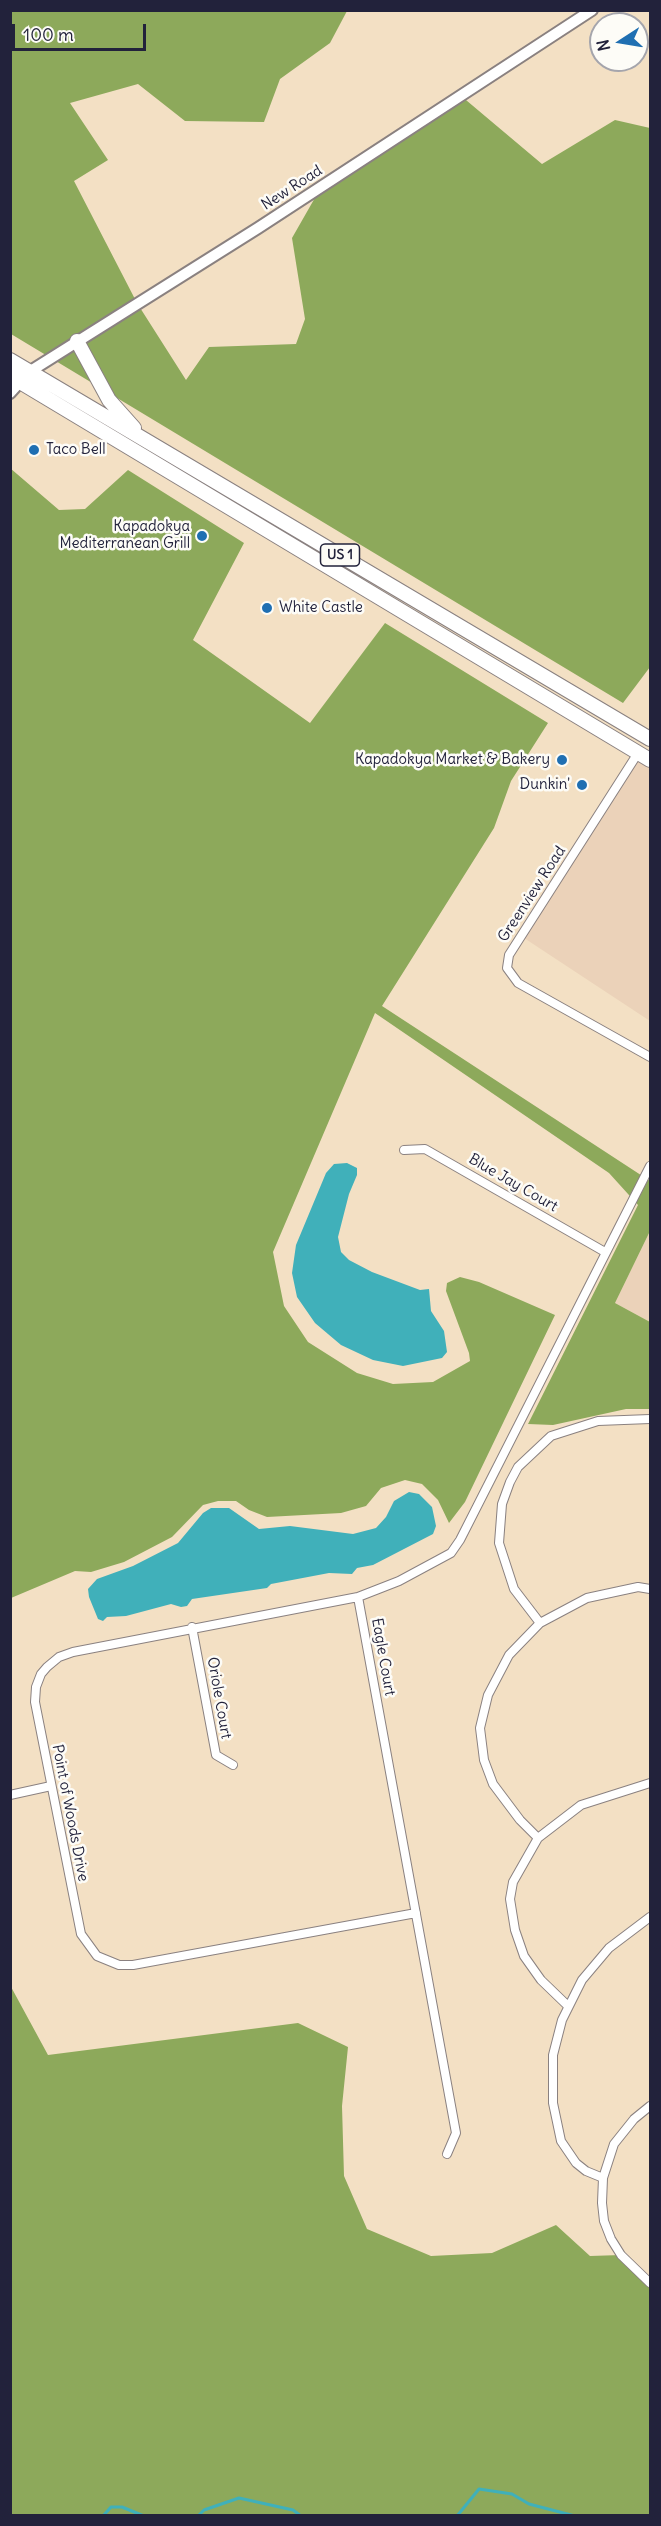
<!DOCTYPE html>
<html>
<head>
<meta charset="utf-8">
<style>
  body { margin:0 }
  #map { position:relative; width:661px; height:2526px; overflow:hidden; background:#f3e0c4; font-family:Delius,sans-serif }
  canvas { display:block }
  .frame { position:absolute; inset:0; border:12px solid #22223b; pointer-events:none }
  .north { position:absolute; left:589px; top:12px; width:60px; height:60px; box-sizing:border-box; background:#fdfcf7; border:2px solid #a5a5ac; border-radius:50%; rotate:258deg; font-size:16px; font-weight:700; line-height:24px; text-align:center; color:#22223b }
  .north::after { content:''; display:block; margin:auto; width:21px; height:27px; background:#1f6fb2; clip-path:polygon(50% 0,100% 100%,50% 72%,0 100%) }
  .scale { position:absolute; left:12px; top:24px; width:134px; height:27px; box-sizing:border-box; border:3px solid #22223b; border-top:0; padding-left:8px; font-size:18px; line-height:21px; white-space:nowrap; color:#22223b; -webkit-text-stroke:4px #fdfcf7; paint-order:stroke }
</style>
</head>
<body>
<div id="map">
<canvas width="661" height="2526"></canvas>
<div class="frame"></div>
<div class="north">N</div>
<div class="scale">100 m</div>
</div>
<script>
const c = document.querySelector('canvas').getContext('2d');
c.lineJoin = 'round';
function fillPath(path, color) { c.fillStyle = color; c.fill(path, 'evenodd'); }
const shape = rows => new Path2D(rows.map(r => 'M' + r).join(''));
function stroke(path, color, width, dash) { c.strokeStyle = color; c.lineWidth = width; c.lineCap = dash ? 'butt' : 'round'; c.setLineDash(dash || []); c.stroke(path); }
function drawText(font, color, halo, rows, align = 'center') {
  c.font = font + ' Delius,sans-serif'; c.lineWidth = 5; c.setLineDash([]); c.textBaseline = 'middle'; c.strokeStyle = halo; c.fillStyle = color; for (const [text, x, y, turn = 0] of rows) {
    c.save(); c.translate(x, y); c.rotate((+turn || 0) * Math.PI / 180); c.textAlign = isNaN(turn) ? turn : align; if (halo) c.strokeText(text, 0, 0); c.fillText(text, 0, 0); c.restore();
  }
}
fillPath(shape([
  [638,753,650,760,650,1021,521,936],
  [650,1231,650,1322,615,1303]
]), '#ebd2b9');
fillPath(shape([
  [10,11,347,11,330,43,280,79,264,122,185,121,138,84,70,103,108,160,74,181,137,303,186,380,209,347,296,344,305,319,292,238,320,189,460,95,542,164,615,120,650,128,650,667,623,703,11,334],
  [10,468,59,510,85,509,128,470,244,543,193,640,310,723,385,623,548,723,511,781,494,828,382,1006,650,1181,650,1231,615,1303,650,1322,650,1409,626,1409,553,1425,528,1424,638,1205,609,1173,375,1013,273,1252,284,1306,308,1342,357,1373,393,1384,433,1382,470,1361,469,1353,446,1291,447,1283,460,1277,479,1282,555,1315,465,1502,449,1523,438,1500,422,1484,405,1480,381,1488,366,1506,341,1513,267,1517,249,1510,236,1501,218,1501,203,1505,172,1537,124,1562,91,1572,75,1571,11,1598],
  [10,1985,48,2055,298,2023,348,2047,342,2106,344,2176,367,2229,431,2256,492,2253,556,2225,590,2256,621,2255,650,2283,650,2515,11,2515]
]), '#8da95b');
fillPath(shape([
  [347,1163,357,1168,357,1175,349,1194,338,1237,341,1252,349,1260,372,1272,420,1290,429,1289,431,1311,444,1331,447,1352,442,1358,403,1366,373,1360,341,1345,315,1323,297,1297,292,1273,296,1245,326,1173,334,1164],
  [409,1492,419,1494,432,1507,436,1526,433,1534,373,1565,357,1568,352,1574,329,1573,271,1584,267,1588,192,1599,187,1606,181,1607,171,1604,126,1616,107,1617,103,1621,98,1619,89,1597,88,1589,97,1579,133,1566,178,1543,203,1513,211,1508,229,1508,259,1529,290,1526,353,1534,376,1528,386,1517,394,1501]
]), '#40b0ba');
stroke(shape([
  [103,2516,111,2507,122,2507,144,2516],
  [198,2516,204,2510,239,2498,293,2510,301,2516],
  [457,2516,479,2489,512,2494,529,2504,575,2516]
]), '#40b0ba', 3);
const street = shape([
  [638,753,509,955,507,968,518,983,650,1057],
  [404,1150,425,1149,605,1252],
  [358,1597,456,2133,447,2154],
  [540,1623,514,1589,499,1543,502,1504,510,1482,518,1467,551,1436,598,1421,650,1419],
  [192,1627,216,1755,233,1765],
  [10,1795,51,1786],
  [538,1838,520,1820,493,1784,484,1760,480,1728,488,1695,509,1655,540,1623,587,1598,638,1587,650,1589],
  [416,1913,133,1965,119,1965,97,1956,81,1934,35,1702,36,1687,41,1674,47,1667,59,1657,73,1652,358,1597,399,1581,451,1553,460,1540,650,1166],
  [568,2006,541,1980,524,1956,515,1930,510,1899,513,1882,538,1838,581,1805,650,1783],
  [650,2106,634,2119,614,2144,603,2178,602,2203,604,2221,611,2239,621,2255,650,2283],
  [603,2178,586,2171,576,2163,561,2141,553,2103,553,2055,562,2020,582,1980,609,1948,650,1917]
]);
const secondary = shape([
  [10,393,29,372,258,228,592,10]
]);
const highway = shape([
  [77,341,109,400,134,428],
  [10,360,650,739],
  [10,376,650,760]
]);
stroke(street, '#8a8180', 10);
stroke(secondary, '#8a8180', 14);
stroke(highway, '#8a8180', 16);
stroke(street, '#fff', 8);
stroke(secondary, '#fff', 10);
stroke(highway, '#fff', 14);
for (const [x, y, r, color] of [
  [34,450,6,"#1f6fb2"],
  [202,536,6,"#1f6fb2"],
  [267,608,6,"#1f6fb2"],
  [562,760,6,"#1f6fb2"],
  [582,785,6,"#1f6fb2"]
]) { const dot = new Path2D(); dot.arc(x, y, r, 0, 2 * Math.PI); c.fillStyle = color; c.fill(dot); stroke(dot, '#fdfcf7', 2); }
for (const [x, y, w] of [
  [340,555,39]
]) { const box = new Path2D(); box.roundRect(x - w / 2, y - 11, w, 22, 4.5); c.fillStyle = '#fdfcf7'; c.fill(box); stroke(box, '#22223b', 1.5); }
drawText('bold 14px', '#22223b', null, [
  ["US 1",340,555]
]);
drawText('15px', '#22223b', '#fdfcf7', [
  ["New Road",292,188,-33],
  ["Greenview Road",532,894,-57],
  ["Blue Jay Court",513,1183,30],
  ["Eagle Court",383,1657,80],
  ["Oriole Court",219,1698,80],
  ["Point of Woods Drive",70,1813,79]
]);
drawText('15px', '#22223b', '#fdfcf7', [
  ["Taco Bell",46,450,"left"],
  ["Kapadokya",190,527],
  ["Mediterranean Grill",190,544],
  ["White Castle",279,608,"left"],
  ["Kapadokya Market & Bakery",550,760],
  ["Dunkin'",570,785]
], 'right');
</script>
</body>
</html>
